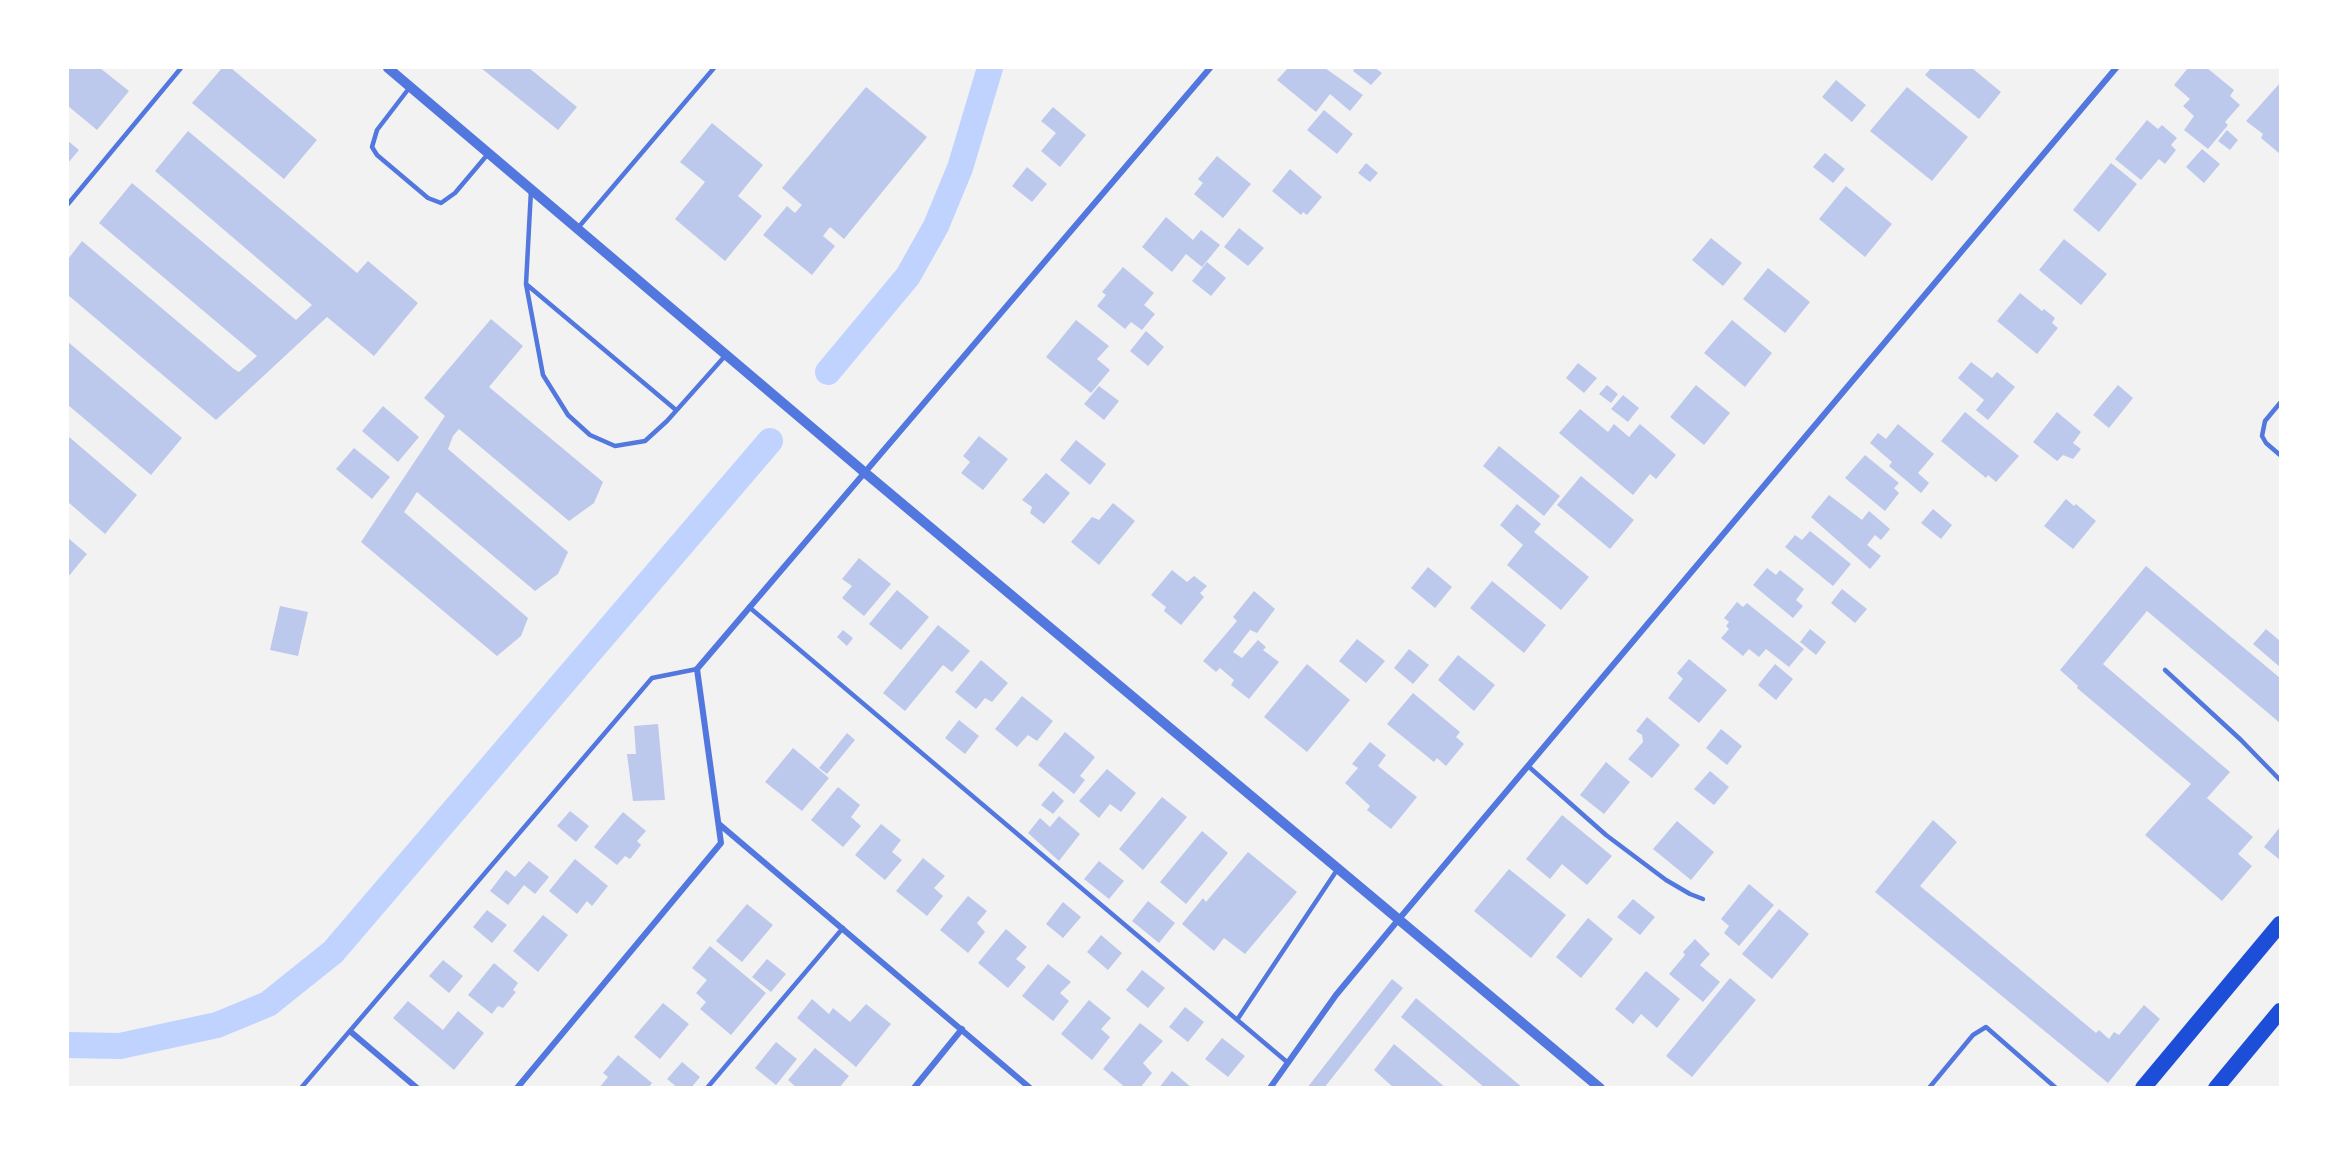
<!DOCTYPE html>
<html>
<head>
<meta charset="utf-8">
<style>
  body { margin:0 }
  #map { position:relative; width:2348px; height:1155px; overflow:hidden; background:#f2f2f2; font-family:Commissioner,sans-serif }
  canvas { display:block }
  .frame { position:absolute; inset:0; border:69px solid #fff; pointer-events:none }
</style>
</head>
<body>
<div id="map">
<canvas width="2348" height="1155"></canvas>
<div class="frame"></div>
</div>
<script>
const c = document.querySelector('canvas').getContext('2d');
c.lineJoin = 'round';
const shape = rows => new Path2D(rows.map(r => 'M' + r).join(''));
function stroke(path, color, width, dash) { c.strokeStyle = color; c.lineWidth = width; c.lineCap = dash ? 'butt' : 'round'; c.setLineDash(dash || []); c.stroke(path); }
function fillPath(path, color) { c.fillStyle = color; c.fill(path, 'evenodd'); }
stroke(shape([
  [828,372,908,276,936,226,960,168,990,68],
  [68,1045,120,1046,217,1025,268,1004,333,952,770,441]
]), '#bfd3fe', 26);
fillPath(shape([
  [68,68,100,68,129,91,97,130,68,106],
  [222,68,231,68,317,140,284,179,192,103],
  [481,68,529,68,577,107,558,130],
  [1288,68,1325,68,1363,95,1350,111,1330,94,1316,112,1277,80],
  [1355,68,1375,68,1382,73,1371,85,1353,71],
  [1931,68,1972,68,2001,92,1979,119,1925,75],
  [2188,68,2207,68,2234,90,2230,96,2240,105,2225,122,2228,125,2208,149,2184,130,2194,116,2183,106,2190,99,2174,85],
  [1836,80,1866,105,1852,122,1822,97],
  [2280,83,2280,154,2261,138,2263,134,2246,121],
  [866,87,927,137,844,239,830,227,823,236,835,246,812,275,763,235,787,206,795,213,802,205,782,188],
  [1907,87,1968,137,1932,181,1870,131],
  [1053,107,1086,135,1060,167,1041,151,1056,133,1041,121],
  [1324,110,1353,134,1337,154,1307,130],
  [2147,120,2158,129,2162,125,2177,138,2171,145,2176,150,2165,164,2159,159,2141,180,2115,159],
  [712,123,763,165,738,196,762,216,725,261,675,219,705,182,680,162],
  [2227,130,2238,140,2230,150,2218,141],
  [188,131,357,273,368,261,418,303,374,356,327,317,216,420,68,295,68,259,82,241,234,369,239,372,257,356,99,223,132,183,296,320,312,305,155,171],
  [68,141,79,150,68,163],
  [2202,149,2220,164,2204,183,2186,167],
  [1825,153,1845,169,1833,183,1813,167],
  [1217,156,1251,184,1223,218,1194,194,1203,183,1198,179],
  [1366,163,1378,173,1370,182,1358,173],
  [2111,163,2137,184,2099,232,2073,210],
  [1027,167,1047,184,1032,202,1012,186],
  [1290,169,1322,197,1307,215,1303,212,1301,215,1272,191],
  [1846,186,1892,224,1865,257,1819,219],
  [1166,217,1193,240,1201,230,1220,245,1202,267,1186,254,1172,272,1142,247],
  [1239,228,1264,248,1248,266,1224,247],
  [1711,238,1742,263,1723,286,1692,260],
  [2064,239,2107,274,2081,305,2039,270],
  [1207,262,1226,278,1211,296,1192,281],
  [1123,267,1154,293,1144,305,1155,314,1142,330,1131,322,1125,329,1097,306,1106,295,1102,292],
  [1768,268,1810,302,1785,333,1743,299],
  [2020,293,2042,311,2044,309,2055,318,2052,323,2058,328,2037,354,1997,321],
  [491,319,523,346,489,387,603,482,594,503,569,521,459,429,453,436,448,449,568,552,558,574,535,591,417,492,404,512,528,618,521,636,497,656,361,542,445,416,424,398],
  [1076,320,1109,346,1097,359,1110,370,1091,393,1046,357],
  [1732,320,1772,353,1745,387,1704,353],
  [1146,331,1164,347,1148,366,1130,351],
  [68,342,182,438,151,475,68,405],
  [1971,362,1992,378,1997,372,2015,387,1988,420,1976,410,1984,400,1958,378],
  [1578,363,1597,378,1584,393,1566,378],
  [1607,385,1618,394,1611,403,1599,394],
  [1696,385,1730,413,1704,445,1670,417],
  [2118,385,2133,398,2109,428,2093,415],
  [1099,386,1119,401,1104,420,1084,404],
  [1623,395,1639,408,1628,422,1611,409],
  [383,406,419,437,398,462,362,431],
  [1580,409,1608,432,1614,424,1629,437,1640,424,1676,455,1656,479,1650,474,1633,495,1559,433],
  [1965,412,2019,456,1996,482,1988,475,1986,478,1941,441],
  [2057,412,2081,432,2073,443,2081,449,2073,459,2063,455,2057,461,2033,442],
  [1898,424,1934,454,1918,473,1929,483,1921,493,1889,466,1892,462,1870,443,1878,433,1886,439],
  [68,436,137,495,105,534,68,502],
  [979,436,1008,459,983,490,961,473,970,462,963,456],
  [1076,440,1106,464,1090,485,1060,460],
  [1499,446,1560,496,1544,516,1483,466],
  [354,448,390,477,372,499,336,469],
  [1865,455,1899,483,1894,488,1899,493,1885,511,1845,478],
  [1046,473,1070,493,1044,524,1030,513,1032,507,1022,500],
  [1581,476,1634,520,1610,549,1557,505],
  [1829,495,1862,520,1869,511,1890,529,1881,540,1875,535,1867,545,1881,556,1870,569,1811,517],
  [2066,499,2074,506,2076,504,2096,521,2073,549,2044,526],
  [1113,503,1135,521,1099,565,1071,542,1092,517,1099,520],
  [1517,504,1541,524,1534,532,1589,577,1561,610,1507,565,1523,545,1500,525],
  [1933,509,1952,525,1941,539,1921,523],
  [1810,531,1851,564,1833,586,1785,547,1795,535,1802,540],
  [68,538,87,554,68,577],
  [859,558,891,584,864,616,842,598,852,586,842,579],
  [2146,566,2280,678,2280,723,2147,611,2103,664,2230,772,2207,798,2202,794,2253,837,2238,854,2252,866,2222,901,2145,835,2191,784,2077,688,2078,686,2060,670],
  [1428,567,1452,587,1435,608,1411,588],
  [1767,568,1776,575,1780,570,1804,589,1796,600,1803,606,1793,618,1753,585],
  [1172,570,1187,582,1194,576,1207,586,1200,593,1204,597,1181,625,1164,611,1166,607,1151,595],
  [1492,581,1546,625,1524,653,1470,608],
  [1842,589,1867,609,1855,623,1831,603],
  [897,590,929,617,901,650,869,624],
  [1254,591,1275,609,1257,633,1250,630,1233,652,1242,658,1258,640,1266,647,1263,650,1279,662,1249,699,1231,685,1234,680,1220,668,1216,672,1203,661,1237,621,1233,617],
  [1737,602,1743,607,1747,603,1804,649,1789,667,1766,649,1759,657,1749,649,1743,656,1721,638,1729,629,1726,626,1729,622,1724,618],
  [280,606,308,612,298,656,270,650],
  [938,625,970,651,952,672,943,665,905,711,883,693],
  [1810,629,1826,642,1816,655,1800,642],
  [2266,629,2280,641,2280,667,2253,644],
  [843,630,853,638,847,646,837,637],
  [1357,639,1385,661,1366,683,1339,661],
  [1409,649,1429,665,1413,684,1394,668],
  [1458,655,1495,685,1474,711,1438,680],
  [1689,659,1727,690,1699,723,1668,698,1683,679,1677,673],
  [981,660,1008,683,992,702,985,698,976,709,955,692],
  [1307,664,1350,700,1307,752,1264,717],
  [1775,664,1793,679,1776,700,1758,685],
  [1413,693,1460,732,1456,737,1464,744,1446,766,1437,758,1434,762,1387,724],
  [1022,696,1053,721,1037,741,1028,735,1017,747,995,729],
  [1647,717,1680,745,1652,778,1628,759,1643,742,1642,735,1636,731],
  [959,720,979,736,965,754,945,738],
  [658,724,665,800,633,801,627,754,636,754,634,726],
  [1721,729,1742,746,1727,765,1706,748],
  [1065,732,1095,757,1080,776,1085,780,1074,794,1038,765],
  [847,733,855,740,827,774,819,768],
  [1370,742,1386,755,1378,766,1417,797,1391,829,1367,810,1370,806,1345,783,1358,768,1352,764],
  [793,748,829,778,802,811,765,782],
  [1606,762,1630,782,1604,814,1580,795],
  [1107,769,1136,793,1121,812,1110,804,1099,818,1079,801],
  [1710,771,1729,787,1714,805,1694,789],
  [838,787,860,805,851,817,861,826,843,847,811,820],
  [1053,791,1064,801,1053,814,1041,805],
  [1162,797,1187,817,1143,870,1119,849],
  [570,811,589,826,576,842,557,826],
  [623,812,646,831,637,841,641,845,630,859,625,856,617,865,594,847],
  [1562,815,1612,856,1587,885,1562,864,1550,879,1526,859],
  [1059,816,1080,834,1059,861,1028,833,1040,818,1050,827],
  [1933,820,1957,842,1920,886,2096,1033,2099,1030,2109,1039,2114,1032,2119,1035,2144,1005,2160,1019,2108,1083,1875,892],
  [1677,821,1714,852,1691,880,1653,849],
  [881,824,901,840,892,852,902,860,885,880,855,855],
  [2280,827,2280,860,2264,847],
  [1202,831,1228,853,1186,904,1160,882],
  [1248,852,1297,892,1245,954,1224,938,1214,951,1182,924,1203,898,1206,902],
  [923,858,945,876,934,888,943,896,927,916,896,891],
  [575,859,608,886,592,906,587,901,577,914,549,891],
  [529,861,549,877,535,894,524,885,508,905,490,891,506,870,515,877],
  [1099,861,1124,881,1109,899,1084,879],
  [1509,869,1566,915,1531,958,1474,911],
  [1749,884,1774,905,1739,946,1724,933,1729,926,1721,919],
  [968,896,987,911,977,923,985,932,968,953,940,930],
  [1633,899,1655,917,1640,935,1617,917],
  [1148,901,1175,923,1159,943,1132,921],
  [1063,902,1081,917,1063,938,1046,924],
  [747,904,773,925,742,962,716,941],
  [1779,909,1809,934,1772,979,1742,954],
  [487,910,507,925,492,943,473,927],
  [543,915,568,935,538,972,513,951],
  [1588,918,1613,939,1581,978,1556,957],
  [1006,929,1027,947,1016,959,1026,967,1008,988,978,963],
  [1101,935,1122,953,1108,970,1087,952],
  [1695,939,1710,954,1700,965,1720,982,1703,1002,1669,974,1685,955,1683,952],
  [710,946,766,993,731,1035,700,1009,706,1002,696,993,707,980,692,968],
  [767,959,786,974,771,992,752,977],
  [443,960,463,976,449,993,429,976],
  [494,963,518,983,513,990,516,992,503,1008,498,1006,492,1014,468,995],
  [1048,964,1071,982,1060,993,1069,1001,1053,1021,1022,996],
  [1142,970,1165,988,1148,1008,1126,990],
  [1646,971,1680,999,1657,1028,1641,1014,1633,1024,1615,1009],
  [1730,978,1756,1000,1692,1077,1666,1056],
  [1392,979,1403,988,1324,1088,1307,1088],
  [1416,998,1523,1088,1485,1088,1401,1017],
  [812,999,829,1014,833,1008,850,1022,866,1004,891,1024,856,1067,797,1018],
  [1089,1000,1111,1018,1101,1029,1110,1037,1092,1060,1061,1034],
  [408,1001,443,1030,458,1011,484,1033,454,1070,393,1018],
  [663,1003,689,1024,660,1059,634,1037],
  [1185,1007,1204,1022,1188,1042,1169,1027],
  [1140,1023,1163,1041,1143,1063,1152,1073,1140,1088,1126,1088,1103,1069],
  [1222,1038,1245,1056,1228,1077,1205,1059],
  [776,1042,797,1059,776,1085,755,1068],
  [1394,1044,1446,1088,1394,1088,1374,1070],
  [815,1048,849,1076,839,1088,797,1088,788,1080],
  [618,1055,652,1083,648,1088,599,1088,608,1077,603,1073],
  [682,1062,700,1077,691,1088,678,1088,667,1079],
  [1172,1071,1192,1088,1159,1088]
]), '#bdc9ec');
stroke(shape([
  [410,87,377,130,372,147,377,155,428,198,441,203,455,193,488,154],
  [531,190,526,284,543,375,568,415,590,435,615,446,645,441,667,421,725,356],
  [68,204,181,68],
  [577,229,714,68],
  [526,284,676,410],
  [2280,403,2265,421,2262,436,2266,443,2280,455],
  [749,607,1287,1062],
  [2165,670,2241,740,2280,780],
  [1528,766,1606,835,1666,880,1690,894,1703,899],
  [1237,1020,1337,870],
  [301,1088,652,678,697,669],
  [707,1088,843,928],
  [1929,1088,1973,1035,1986,1027,2056,1088]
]), '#5277de', 4.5);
stroke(shape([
  [719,824,1030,1088],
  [351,1032,417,1088],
  [517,1088,721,843,697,669,1210,68],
  [914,1088,962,1029],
  [1270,1088,1336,995,1399,919,2116,68]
]), '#5277de', 6);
stroke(shape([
  [388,68,863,471,1600,1088]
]), '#5277de', 10);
stroke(shape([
  [2143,1088,2280,924],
  [2216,1088,2280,1011]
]), '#1d4ed8', 16);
</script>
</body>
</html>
